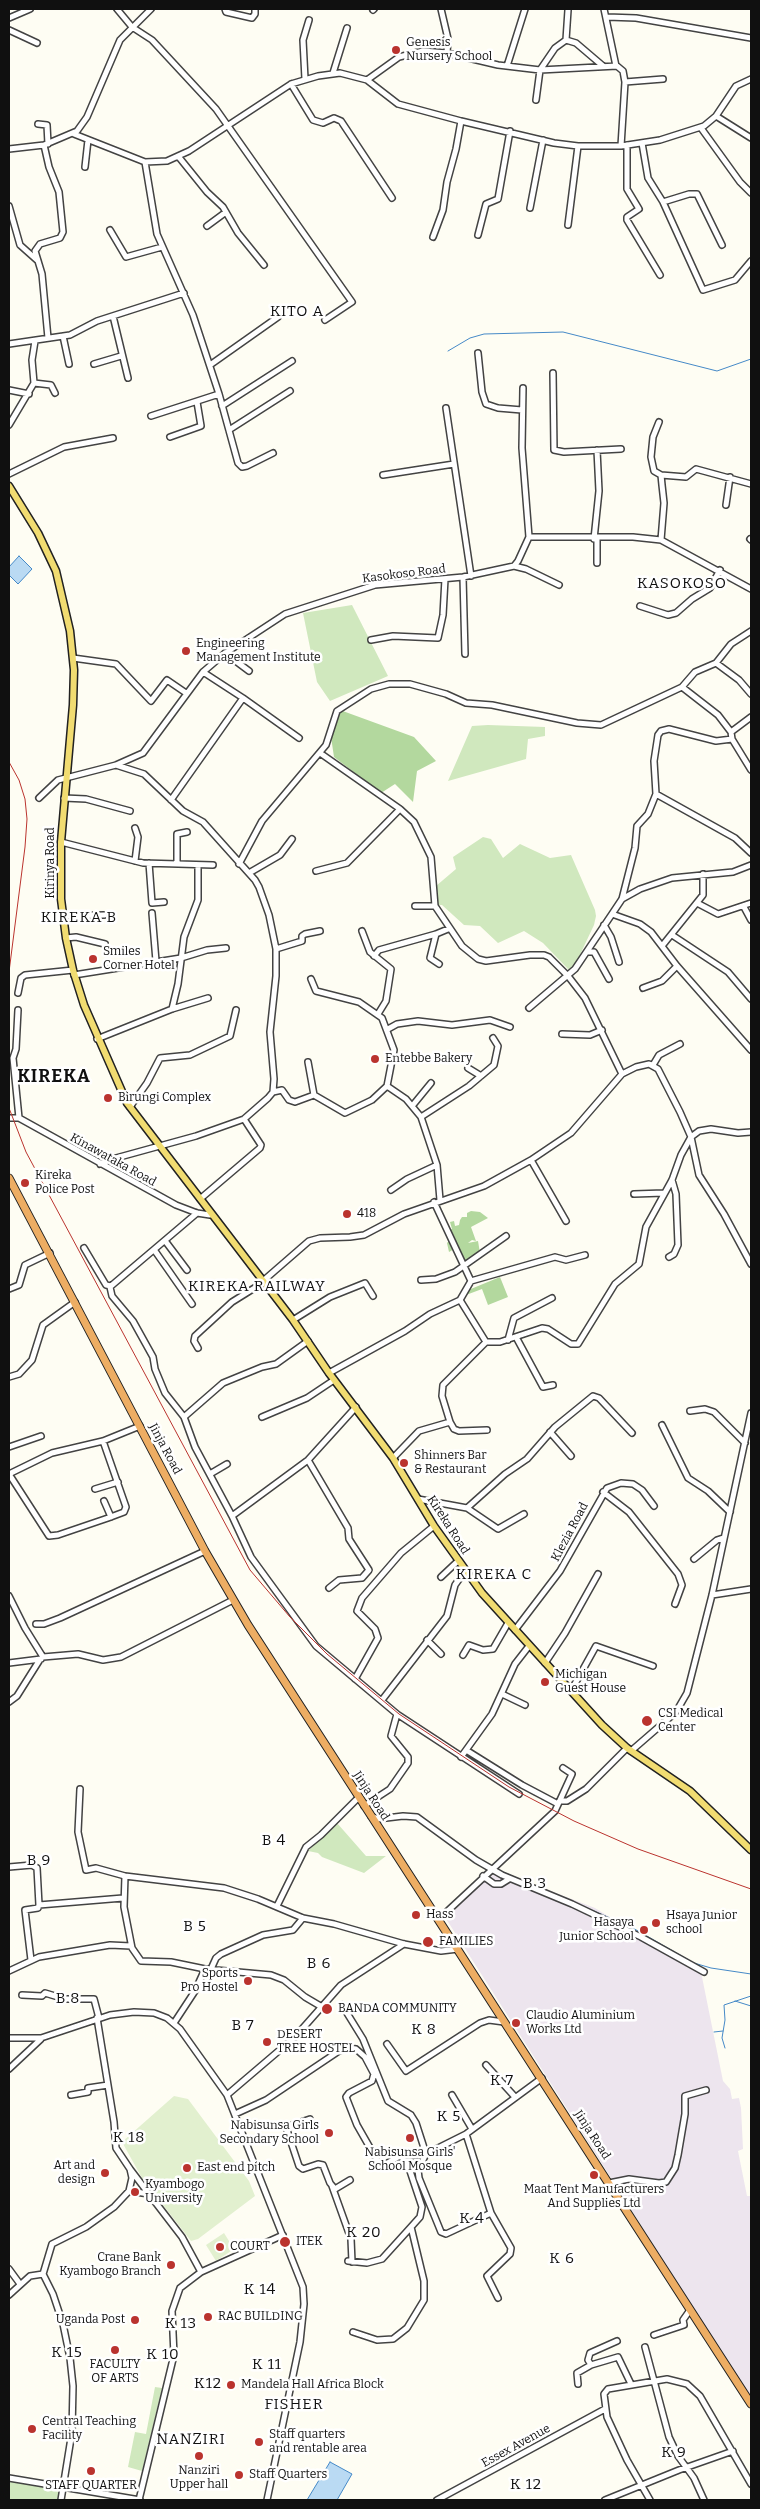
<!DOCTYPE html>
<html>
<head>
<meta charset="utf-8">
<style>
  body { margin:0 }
  #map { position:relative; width:760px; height:2509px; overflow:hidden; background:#fefdf3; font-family:Bitter,serif }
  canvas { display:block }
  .frame { position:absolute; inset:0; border:10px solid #101010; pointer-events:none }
</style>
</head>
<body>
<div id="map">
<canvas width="760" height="2509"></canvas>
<div class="frame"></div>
</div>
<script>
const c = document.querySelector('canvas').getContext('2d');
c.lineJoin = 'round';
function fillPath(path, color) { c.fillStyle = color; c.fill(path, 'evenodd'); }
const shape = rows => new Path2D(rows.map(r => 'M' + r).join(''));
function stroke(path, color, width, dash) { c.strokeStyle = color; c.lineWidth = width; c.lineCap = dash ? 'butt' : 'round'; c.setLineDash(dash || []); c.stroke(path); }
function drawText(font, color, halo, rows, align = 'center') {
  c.font = font + ' Bitter,serif'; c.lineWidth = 5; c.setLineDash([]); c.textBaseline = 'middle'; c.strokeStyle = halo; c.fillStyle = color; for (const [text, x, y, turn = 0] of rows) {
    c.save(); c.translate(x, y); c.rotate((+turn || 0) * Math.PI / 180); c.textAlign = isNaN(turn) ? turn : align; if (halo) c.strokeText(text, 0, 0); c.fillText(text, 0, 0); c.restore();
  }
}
fillPath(shape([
  [491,1868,595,1908,676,1958,700,1967,723,2081,730,2089,732,2099,739,2098,741,2108,743,2149,738,2151,747,2196,751,2196,751,2398,443,1914]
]), '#ede5ee');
fillPath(shape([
  [352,605,388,676,330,701,317,682,303,613],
  [488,725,545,727,545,736,528,739,526,759,448,781,472,726],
  [483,837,491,839,503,858,520,844,550,858,571,855,595,910,596,916,594,925,577,961,569,970,543,943,524,931,498,943,480,926,464,925,442,905,438,905,436,886,456,869,453,857],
  [337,1823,366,1856,386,1856,364,1873,322,1857,318,1853,308,1851],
  [155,2387,162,2388,142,2471,128,2467,135,2432,146,2434],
  [9,2478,65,2488,60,2500,9,2500]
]), '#d0e8be');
fillPath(shape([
  [340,710,414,737,436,761,417,771,413,802,395,784,381,793,334,757,331,737],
  [471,1211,480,1212,488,1218,471,1227,476,1241,472,1240,468,1243,478,1241,480,1253,466,1263,456,1248,449,1252,447,1243,454,1235,447,1236,446,1231,452,1229,450,1222,454,1221,455,1226,459,1225,460,1220,462,1217,467,1217,467,1213],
  [500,1277,508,1297,488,1305,482,1289,466,1295,466,1291]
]), '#b3d89e');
fillPath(shape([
  [174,2096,188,2099,249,2181,255,2196,198,2239,191,2241,142,2178,122,2142],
  [224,2233,234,2249,216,2261,206,2245]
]), '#e2f0cf');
const water = shape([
  [19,556,32,569,18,584,9,575,9,567,19,556],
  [330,2462,352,2474,337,2500,307,2500,330,2462]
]);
fillPath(water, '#badaf3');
stroke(water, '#4589c7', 1);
stroke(shape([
  [448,351,470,338,484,334,563,332,717,371,751,359],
  [496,1869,631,1927,694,1963,711,1968,751,1974],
  [735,2001,751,2006],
  [714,2032,723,2031],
  [725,2048,722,2038,725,2020,724,2005,751,1996]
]), '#4589c7', 1);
const minor = shape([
  [117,9,132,27,152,40,216,109,352,302,325,320],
  [225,9,226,12,252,18,255,14,255,9],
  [441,9,448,39,447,53],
  [604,9,616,66],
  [373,10,374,9],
  [607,17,636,18,751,38],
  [9,18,30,9],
  [9,30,37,43],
  [566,40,576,43,603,66],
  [507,66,525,9],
  [333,73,347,28],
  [305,79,303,40,309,20],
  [367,80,399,57,423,51,447,53,498,65,540,70,617,66,623,71,625,82,621,146],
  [625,82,663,79],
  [291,84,313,120,323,123,334,118,341,121,392,198],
  [536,100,540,70,555,48,566,40,568,10],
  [716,116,751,138],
  [38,124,47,125,48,144],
  [701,128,740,182,751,193],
  [74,134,145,162,167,161,189,151,291,84,318,76,340,73,367,80,398,104,461,121,554,143,578,146,621,146,660,140,704,126,716,116,736,86,751,79],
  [642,143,648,178,663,202,703,290,735,280,751,261],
  [44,145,49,167,59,192,63,232,60,238,40,244,35,251,42,274,48,338],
  [627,145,627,189,639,209,627,217,627,220,660,275],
  [9,149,44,145,77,131,87,117,120,40,151,9],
  [178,156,207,192,223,207,238,233,264,265],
  [145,162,157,234,193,315,219,394,238,463,242,467,247,466,273,453],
  [85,167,88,140],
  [663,202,689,194,697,194,722,245],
  [9,206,20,245,38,261],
  [530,208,543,140],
  [568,225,578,146],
  [207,226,226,212],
  [110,230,126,257,162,247],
  [478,235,486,204,498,199,510,131],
  [433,237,443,210,447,182,456,149,461,121],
  [113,316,128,378],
  [63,336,69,364],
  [9,344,70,335,97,321,184,293],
  [478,353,482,392,486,404,498,408,522,410],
  [94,364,121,356],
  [210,365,278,317],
  [553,373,554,450,564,452,621,449],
  [34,383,51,385,55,393],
  [523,388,522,448,529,537],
  [9,390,29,394],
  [222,406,292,361],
  [446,408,471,576],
  [151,416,219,394],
  [659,422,653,437,651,457,654,471,661,475,662,485,664,503,661,540],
  [9,425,34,383,32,360,35,341],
  [229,430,290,391],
  [170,437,201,426,197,402],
  [9,474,64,447,113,438],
  [383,475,454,464],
  [661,475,686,477,696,469,751,484],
  [726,505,730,477],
  [594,539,599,491,597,450],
  [597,539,597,563],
  [750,539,751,540],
  [514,566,526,569,559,585],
  [463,577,465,654],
  [640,606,668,615,676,613,692,599,710,588,720,570],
  [371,640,393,636,438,638,443,615,445,579],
  [225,653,249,671],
  [73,658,116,664,151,701,167,680,186,693],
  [716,663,739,680,751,694],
  [203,672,243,698],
  [682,687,718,715,731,732,732,739,751,770],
  [731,732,751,717],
  [320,753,400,809,414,822,431,857,435,906,462,946,478,959,486,961,530,955,544,955,549,957,568,976,585,998,622,1074],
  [656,794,735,838,751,853],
  [39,798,58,780,116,765,143,753,203,672,224,654,285,614,375,585,463,577,514,566,518,561,529,537,633,537,661,540,751,589],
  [64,798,86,799,130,811],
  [171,800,243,698,299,738],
  [135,828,138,837,135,861],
  [61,842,143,863,213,865],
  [149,863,152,903,164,902],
  [177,864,177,834,187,832],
  [239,864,262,821,326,745,337,711,371,689,389,684,410,684,446,694,466,703,492,705,577,723,601,725,682,687,695,672,716,663,731,644,751,631],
  [316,871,347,863,400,809],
  [249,873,280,855,292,839],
  [622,899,640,889,672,878,733,872,751,865],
  [697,903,718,914,751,903],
  [415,906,435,906],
  [744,907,751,920],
  [152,913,156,961],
  [612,914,622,899,635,848,637,826,648,814,656,794,654,761,658,735,661,731,669,729,716,741,732,739],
  [64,916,104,915],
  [604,925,611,937,619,962],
  [362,931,370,952,391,969,386,1001,378,1014],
  [436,934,430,958,439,964],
  [672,935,728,972,751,999],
  [66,938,76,937,105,944],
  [662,946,703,895,703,874],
  [276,949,302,941,302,936,305,934,320,931],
  [588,952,594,952,609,979],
  [374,956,379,950,436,934,448,929],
  [74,975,181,958,207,950,226,948],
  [311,979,316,991,359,1002,382,1018,394,1050,387,1086,406,1099,421,1117],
  [643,988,662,981,677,966],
  [18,993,21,978,25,975,73,970],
  [529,1008,575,969,612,914,640,924,651,932,677,966,751,1050],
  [172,1009,178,984,184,937,198,900,198,865],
  [18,1010,16,1049,13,1058,19,1118],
  [388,1029,397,1024,418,1021,452,1025,490,1020,510,1027],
  [562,1034,590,1035,602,1030],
  [97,1039,172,1009,208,998],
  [653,1065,659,1055,680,1044],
  [468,1068,481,1076],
  [273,1092,282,1090,289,1100,295,1102,314,1095,308,1062],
  [314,1095,345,1113,372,1100,387,1086],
  [413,1105,431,1083],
  [130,1107,147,1083,160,1058,190,1055,230,1036,236,1010],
  [9,1118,19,1118,176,1205,197,1213,210,1215],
  [531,1160,566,1221],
  [100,1164,116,1158,196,1136,244,1119,268,1098,273,1092,274,1079,270,1032,276,976,276,949,269,915,259,887,255,880,203,822,183,811,144,774,116,765],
  [391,1190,407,1179,437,1165],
  [634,1194,664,1193],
  [200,1199,260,1148,261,1145,244,1119],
  [440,1200,437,1165,421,1117,469,1086,494,1065,498,1046,493,1038],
  [434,1202,471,1281,460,1300],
  [166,1242,187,1270],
  [84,1248,106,1285,111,1286,197,1213],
  [155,1251,192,1304],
  [669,1257,674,1254,678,1245,676,1194,672,1180],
  [421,1280,436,1279,455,1272,506,1236],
  [263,1281,309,1241,320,1238,350,1237,364,1235,404,1214,484,1186,531,1160,571,1133,622,1074,636,1067,649,1064,658,1069,680,1112,691,1137,699,1175,724,1214,751,1264],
  [471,1281,555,1257,566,1260,585,1255],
  [110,1287,112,1296,133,1321,153,1357,155,1369,165,1393,184,1417,195,1447,232,1516,308,1460,356,1407],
  [9,1289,19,1285,25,1265,50,1253],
  [293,1320,330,1297,365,1283,373,1296],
  [516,1337,543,1387,553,1385],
  [508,1340,514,1318,552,1298],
  [486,1342,500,1342,542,1328,548,1329,571,1344,578,1344,615,1284,639,1264,646,1227,672,1180,681,1155,691,1137,699,1131,711,1129,738,1133,751,1132],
  [198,1348,194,1341,195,1336,232,1302,264,1282],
  [329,1373,405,1331,430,1314,460,1300,486,1342,443,1385,442,1396,450,1422,419,1431,393,1458],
  [9,1377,19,1374,32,1360,43,1325,75,1302],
  [690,1411,705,1409,714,1412,745,1443],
  [184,1417,223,1383,262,1367,276,1364,308,1341],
  [262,1417,307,1398,334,1380],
  [450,1422,454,1429,459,1431,487,1430],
  [662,1425,688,1478,708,1491,730,1512],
  [550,1432,571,1456],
  [9,1447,41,1436],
  [308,1460,348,1528,349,1539,369,1570,362,1578,339,1580,329,1588],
  [9,1474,49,1536,58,1535,108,1518,124,1512,126,1507,103,1441],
  [9,1474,52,1453,103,1441,140,1426],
  [210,1474,227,1464],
  [95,1489,118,1482],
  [603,1492,629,1512,678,1574,682,1585,675,1604],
  [418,1499,467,1508,505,1474,527,1459,555,1427,593,1396,599,1398,632,1433],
  [104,1501,111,1517],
  [467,1508,498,1529,524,1514],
  [232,1516,251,1557,316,1646,397,1714,391,1736,408,1757,408,1763,390,1789,364,1806],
  [694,1559,717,1540,723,1538],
  [441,1577,458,1561],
  [712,1595,751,1589],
  [9,1596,25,1628,43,1657,78,1654,103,1660,121,1657,233,1600],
  [36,1624,44,1624,60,1618,205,1551],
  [515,1630,560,1571,607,1488,621,1483,633,1484,642,1490,654,1506],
  [427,1640,441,1654],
  [463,1655,469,1645,483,1650,493,1649,508,1623],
  [9,1663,41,1659],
  [545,1663,565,1633,598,1574],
  [355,1679,378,1638,375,1629,357,1611,362,1598,401,1553,434,1526],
  [571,1691,596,1646,653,1666],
  [502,1694,525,1705],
  [382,1700,447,1616,455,1585,465,1571],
  [9,1702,17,1696,39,1661],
  [397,1714,519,1794],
  [466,1750,522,1785,558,1804],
  [631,1751,676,1712,687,1693,712,1595,751,1413],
  [461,1757,492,1714,515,1664,529,1646],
  [80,1789,78,1832,86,1870,96,1868,125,1876,224,1888,258,1899,303,1918,334,1924,404,1944,441,1951,458,1949],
  [560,1801,567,1801,586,1789,627,1748],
  [371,1816,378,1819,403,1816,417,1817,476,1860,502,1875,572,1904,641,1937,704,1972],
  [9,1867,32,1865,37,1868,39,1905],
  [125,1876,124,1907,132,1948,141,1961,171,1962,205,1969,271,1975,284,1980,305,1997,322,2007],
  [483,1876,494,1884,501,1884,509,1879],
  [277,1906,306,1847,321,1835,359,1797],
  [439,1919,555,1811,572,1774,563,1768],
  [31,1960,25,1910,38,1908,39,1905,123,1898],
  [211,1969,216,1958,221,1954,263,1935,293,1930,303,1918],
  [9,1971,39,1957,110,1945,131,1946],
  [22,1995,42,1996,45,1993,65,1999,94,1999,99,2018],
  [342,2005,363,2039,388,2101,411,2115,416,2123,426,2154,418,2170,419,2178,441,2232,446,2234,491,2213],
  [97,2018,114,2122,116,2148,130,2169,132,2178,129,2191],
  [174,2023,195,1991,205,1969],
  [9,2038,41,2038,110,2015,134,2012,154,2013,167,2018,180,2029,227,2095,303,2287,304,2304,300,2342,267,2500],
  [387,2044,406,2071,480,2023,489,2020,504,2022],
  [486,2065,515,2097],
  [9,2069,41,2039],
  [71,2095,88,2092,88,2088,108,2085],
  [227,2095,295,2037,341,1985,404,1944],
  [452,2095,472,2129],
  [235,2114,266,2100,339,2051,349,2048,356,2049,365,2057,374,2074,372,2081,349,2093,346,2097,357,2125,381,2167,398,2157,426,2154,466,2134,542,2078],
  [310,2119,286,2127,299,2166,303,2169,318,2164,323,2165,330,2183,335,2189,350,2180],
  [466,2134,491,2213,511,2248,510,2254,487,2276,498,2298],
  [130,2169,149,2194],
  [609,2183,629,2179,659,2183,666,2182,675,2168,678,2155,685,2114,685,2096,706,2090],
  [332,2186,351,2239,352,2262],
  [348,2261,367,2263,382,2259,411,2227],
  [9,2269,20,2284],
  [43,2274,52,2244,86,2227,114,2207,129,2191,149,2194,182,2237,201,2272],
  [43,2274,53,2294,63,2324,70,2358,73,2386,72,2432,61,2500],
  [9,2295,30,2276,43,2274],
  [353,2332,377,2340,393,2339,407,2328,424,2300,424,2281,411,2227,420,2217,422,2207,405,2156],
  [654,2335,684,2325,683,2320,690,2310],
  [617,2341,590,2353,588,2360,591,2365,618,2357,631,2384],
  [645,2347,669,2437,678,2456,694,2478,704,2500],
  [578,2384,577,2373,591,2365],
  [9,2478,140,2500],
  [139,2500,174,2355,172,2311,180,2288,201,2272,283,2235],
  [437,2500,605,2409],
  [605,2500,679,2470,733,2451],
  [650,2500,627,2460,607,2417,604,2394,608,2389,667,2379,687,2384,700,2396,751,2484]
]);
const major = shape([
  [9,486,38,533,56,571,70,631,74,670,73,705,61,842,61,899,66,938,73,970,84,1005,127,1103,293,1320,329,1373,393,1458,434,1526,482,1593,602,1725,627,1748,690,1791,751,1850]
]);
const highway = shape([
  [9,1178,205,1551,248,1625,751,2404]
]);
stroke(minor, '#434343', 8);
stroke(major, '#212121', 9);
stroke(highway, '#212121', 9);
stroke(minor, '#fff', 5);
stroke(major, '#f1dc71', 6);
stroke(highway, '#edad63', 7);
stroke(shape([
  [9,762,19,780,25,799,27,819,25,847,9,972],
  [9,1108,26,1152,250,1570,290,1617,327,1654,399,1714,509,1787,574,1821,638,1849,751,1889]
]), '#ba332e', 1);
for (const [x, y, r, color] of [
  [396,50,5,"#ba332e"],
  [186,651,5,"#ba332e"],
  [93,959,5,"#ba332e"],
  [375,1059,5,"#ba332e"],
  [108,1098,5,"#ba332e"],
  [25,1183,5,"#ba332e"],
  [347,1214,5,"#ba332e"],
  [404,1463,5,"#ba332e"],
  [545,1682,5,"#ba332e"],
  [647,1721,6,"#ba332e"],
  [416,1915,5,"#ba332e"],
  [656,1923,5,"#ba332e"],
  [644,1930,5,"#ba332e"],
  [428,1942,6,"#ba332e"],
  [248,1981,5,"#ba332e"],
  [327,2009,6,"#ba332e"],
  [516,2023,5,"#ba332e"],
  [267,2042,5,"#ba332e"],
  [329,2133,5,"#ba332e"],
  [410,2138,5,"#ba332e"],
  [187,2168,5,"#ba332e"],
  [105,2173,5,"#ba332e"],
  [594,2175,5,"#ba332e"],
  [135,2192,5,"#ba332e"],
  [285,2242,6,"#ba332e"],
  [220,2247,5,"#ba332e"],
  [171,2265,5,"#ba332e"],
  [208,2317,5,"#ba332e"],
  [135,2320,5,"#ba332e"],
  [115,2350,5,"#ba332e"],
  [231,2385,5,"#ba332e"],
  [32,2429,5,"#ba332e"],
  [259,2442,5,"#ba332e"],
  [199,2456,5,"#ba332e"],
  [91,2471,5,"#ba332e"],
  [239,2475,5,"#ba332e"]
]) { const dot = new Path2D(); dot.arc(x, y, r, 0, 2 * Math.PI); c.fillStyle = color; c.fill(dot); stroke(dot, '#fff', 2); }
drawText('12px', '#101010', '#fff', [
  ["Genesis",406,43],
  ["Nursery School",406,57],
  ["Engineering",196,644],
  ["Management Institute",196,658],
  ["Smiles",103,952],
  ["Corner Hotel",103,966],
  ["Entebbe Bakery",385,1059],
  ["Birungi Complex",118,1098],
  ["Kireka",35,1176],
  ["Police Post",35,1190],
  ["418",357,1214],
  ["Shinners Bar",414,1456],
  ["& Restaurant",414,1470],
  ["Michigan",555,1675],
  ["Guest House",555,1689],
  ["CSI Medical",658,1714],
  ["Center",658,1728],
  ["Hass",426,1915],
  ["Hsaya Junior",666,1916],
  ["school",666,1930],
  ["Hasaya",634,1923,"right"],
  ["Junior School",634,1937,"right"],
  ["FAMILIES",439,1942],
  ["Sports",238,1974,"right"],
  ["Pro Hostel",238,1988,"right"],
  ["BANDA COMMUNITY",338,2009],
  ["Claudio Aluminium",526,2016],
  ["Works Ltd",526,2030],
  ["DESERT",277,2035],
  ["TREE HOSTEL",277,2049],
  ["Nabisunsa Girls",319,2126,"right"],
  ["Secondary School",319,2140,"right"],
  ["Nabisunsa Girls'",410,2153,"center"],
  ["School Mosque",410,2167,"center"],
  ["Art and",95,2166,"right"],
  ["design",95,2180,"right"],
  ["East end pitch",197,2168],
  ["Kyambogo",145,2185],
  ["University",145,2199],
  ["Maat Tent Manufacturers",594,2190,"center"],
  ["And Supplies Ltd",594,2204,"center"],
  ["ITEK",296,2242],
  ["COURT",230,2247],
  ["Crane Bank",161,2258,"right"],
  ["Kyambogo Branch",161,2272,"right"],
  ["RAC BUILDING",218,2317],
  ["Uganda Post",125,2320,"right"],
  ["FACULTY",115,2365,"center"],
  ["OF ARTS",115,2379,"center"],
  ["Mandela Hall Africa Block",241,2385],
  ["Central Teaching",42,2422],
  ["Facility",42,2436],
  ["Staff quarters",269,2435],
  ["and rentable area",269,2449],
  ["Nanziri",199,2471,"center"],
  ["Upper hall",199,2485,"center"],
  ["Staff Quarters",249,2475],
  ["STAFF QUARTER",91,2486,"center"]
], 'left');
drawText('12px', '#101010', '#fff', [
  ["Kasokoso Road",404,574,-7],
  ["Kirinya Road",51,863,-90],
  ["Kinawataka Road",113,1160,29],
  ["Jinja Road",165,1449,62],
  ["Kireka Road",448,1525,57],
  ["Klezia Road",570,1532,-62],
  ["Jinja Road",371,1796,57],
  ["Jinja Road",592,2135,57],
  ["Essex Avenue",516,2446,-29]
]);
c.letterSpacing = '1px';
drawText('15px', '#101010', '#fff', [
  ["KITO A",297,312],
  ["KASOKOSO",682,584],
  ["KIREKA B",79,918],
  ["KIREKA RAILWAY",257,1287],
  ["KIREKA C",494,1575],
  ["B 4",274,1841],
  ["B 9",39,1861],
  ["B 3",535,1884],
  ["B 5",195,1927],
  ["B 6",319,1964],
  ["B 8",68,1999],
  ["B 7",243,2026],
  ["K 8",424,2030],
  ["K 7",502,2081],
  ["K 5",449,2117],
  ["K 18",129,2138],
  ["K 4",472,2219],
  ["K 20",364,2233],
  ["K 6",562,2259],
  ["K 14",260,2290],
  ["K 13",181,2324],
  ["K 15",67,2353],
  ["K 10",163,2355],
  ["K 11",267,2365],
  ["K12",208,2384],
  ["FISHER",294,2405],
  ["NANZIRI",191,2440],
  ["K 9",674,2453],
  ["K 12",526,2485]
]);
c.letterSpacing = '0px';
c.letterSpacing = '1px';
drawText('bold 18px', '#101010', '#fff', [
  ["KIREKA",54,1077]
]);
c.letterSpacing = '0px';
</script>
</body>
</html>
